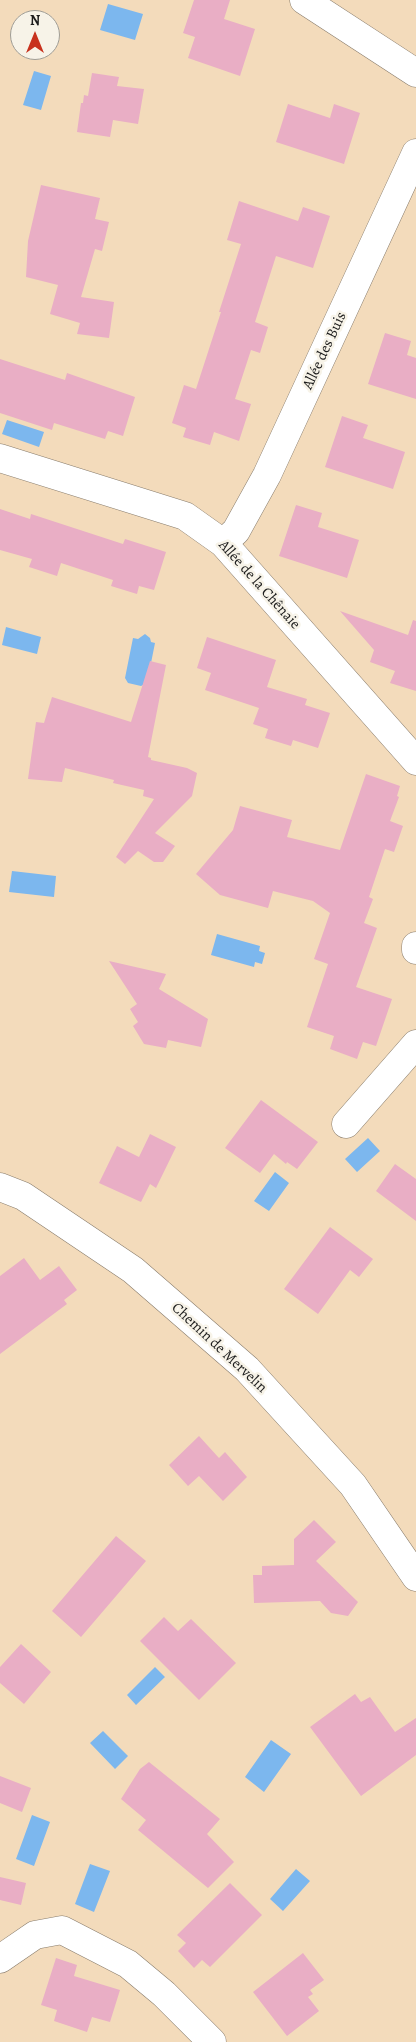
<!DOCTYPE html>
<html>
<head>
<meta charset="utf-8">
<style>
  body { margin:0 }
  #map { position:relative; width:416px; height:2042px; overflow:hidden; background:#f3dbbb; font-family:Alegreya,serif }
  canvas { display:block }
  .north { position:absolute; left:10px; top:10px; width:50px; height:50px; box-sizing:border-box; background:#f7f3e8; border:1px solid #9f9d96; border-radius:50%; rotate:0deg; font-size:14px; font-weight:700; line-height:20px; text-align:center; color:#1c1c1c }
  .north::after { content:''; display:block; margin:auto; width:18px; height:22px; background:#c8321e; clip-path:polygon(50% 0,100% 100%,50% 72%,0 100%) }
</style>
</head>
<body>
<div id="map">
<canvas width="416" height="2042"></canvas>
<div class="north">N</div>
</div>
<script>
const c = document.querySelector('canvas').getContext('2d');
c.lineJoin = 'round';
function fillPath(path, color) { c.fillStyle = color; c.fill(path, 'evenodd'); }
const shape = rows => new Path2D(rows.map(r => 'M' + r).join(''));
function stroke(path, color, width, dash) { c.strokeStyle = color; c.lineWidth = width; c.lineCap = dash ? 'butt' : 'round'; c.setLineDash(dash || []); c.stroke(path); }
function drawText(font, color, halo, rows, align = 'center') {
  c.font = font + ' Alegreya,serif'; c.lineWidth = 5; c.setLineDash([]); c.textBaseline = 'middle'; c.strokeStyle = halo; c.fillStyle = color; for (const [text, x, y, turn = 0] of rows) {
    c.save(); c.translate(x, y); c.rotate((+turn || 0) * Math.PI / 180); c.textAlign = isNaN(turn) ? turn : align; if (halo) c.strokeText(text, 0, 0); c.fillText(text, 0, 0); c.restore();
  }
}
fillPath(shape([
  [108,4,143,14,135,40,100,30],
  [34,71,51,76,41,110,23,105],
  [7,420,44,432,39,447,2,434],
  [6,627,41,637,37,654,2,645],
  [145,634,150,638,151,642,155,643,147,683,141,686,128,683,125,678,133,638,138,639],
  [12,871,56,876,54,897,9,892],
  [217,934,260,946,259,951,265,953,262,964,255,962,254,967,211,955],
  [368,1138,380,1151,357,1172,345,1159],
  [275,1172,289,1183,269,1211,254,1201],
  [155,1667,165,1677,136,1705,127,1695],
  [103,1731,128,1756,115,1769,90,1743],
  [271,1740,291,1754,264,1792,245,1777],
  [32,1815,50,1822,34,1866,16,1859],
  [90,1864,110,1871,94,1912,75,1904],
  [296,1869,310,1881,283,1911,270,1899]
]), '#7cb7ee');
fillPath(shape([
  [194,0,230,0,224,19,255,29,240,76,188,58,195,37,183,33],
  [92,73,119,77,117,86,144,89,138,124,113,120,110,137,77,132,81,103,83,103,84,95,88,96],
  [288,104,330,118,334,104,360,113,344,164,276,142],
  [41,185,100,198,95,219,109,222,102,251,95,249,81,297,114,302,109,338,77,334,80,323,50,314,58,285,26,277,28,241],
  [239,201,298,221,303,207,330,216,313,268,276,256,255,322,268,327,260,353,251,350,235,399,251,404,239,441,214,432,210,445,183,437,186,428,172,423,184,385,196,389,221,312,219,312,241,244,227,240],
  [385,333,411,341,407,355,416,358,416,399,368,384],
  [0,359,65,380,67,373,135,397,123,436,108,431,105,439,54,423,52,430,0,413],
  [342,416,368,425,363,438,405,452,393,489,325,467],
  [296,505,322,513,318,527,359,540,347,578,279,556],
  [0,509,30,519,31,514,123,544,125,539,166,552,154,590,139,586,137,594,111,586,113,580,61,563,57,576,29,567,32,559,0,550],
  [340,611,408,635,413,620,416,621,416,691,390,683,395,671,370,662,374,650],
  [207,637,276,660,267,687,307,699,305,705,330,713,318,748,293,740,291,746,265,738,268,729,253,724,259,708,205,690,211,673,197,668],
  [150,661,166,665,148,757,151,758,151,760,187,768,197,773,192,796,155,833,175,846,163,862,154,862,138,851,125,864,116,857,154,799,143,796,144,790,113,783,114,780,65,768,62,782,28,779,36,722,44,723,52,697,131,722],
  [366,774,400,786,397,796,399,797,390,821,403,826,394,852,385,849,369,897,373,899,364,923,377,928,356,987,392,999,376,1046,363,1042,357,1059,330,1049,334,1036,307,1027,328,964,314,959,330,913,313,901,273,891,268,908,220,895,196,874,233,830,240,806,292,820,287,837,340,850],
  [109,961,166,974,159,989,208,1019,201,1047,168,1040,166,1048,144,1044,133,1026,138,1022,130,1009,137,1004],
  [261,1100,318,1142,297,1169,287,1162,286,1164,274,1154,260,1173,225,1148],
  [150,1134,176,1147,156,1188,150,1184,141,1202,99,1183,117,1146,139,1157],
  [395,1164,416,1179,416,1221,376,1191],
  [330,1227,373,1259,359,1277,350,1270,318,1314,284,1289],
  [24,1258,40,1280,59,1266,77,1290,64,1300,67,1304,0,1354,0,1276],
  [199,1436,219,1458,225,1452,247,1477,223,1501,199,1476,188,1486,169,1465],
  [314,1520,336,1542,316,1561,358,1602,348,1616,331,1613,320,1601,254,1603,253,1575,262,1575,262,1566,294,1565,294,1539],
  [116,1536,146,1561,81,1637,52,1611],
  [164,1617,178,1631,191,1619,236,1663,199,1700,140,1641],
  [21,1644,51,1672,24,1704,0,1683,0,1667],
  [355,1694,361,1702,370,1697,395,1732,416,1718,416,1755,361,1796,310,1727],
  [149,1762,220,1819,207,1834,234,1862,208,1888,138,1830,146,1820,121,1799,140,1769],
  [0,1776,31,1788,22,1812,0,1803],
  [0,1877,26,1883,21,1905,0,1900],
  [230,1883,262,1915,210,1967,202,1960,194,1968,178,1951,186,1943,177,1935],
  [303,1953,324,1980,310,1990,313,1994,308,1997,319,2011,287,2036,253,1992],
  [56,1958,77,1965,74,1976,120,1990,110,2022,92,2017,87,2032,54,2021,57,2010,41,2005]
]), '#e9aec5');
const minor = shape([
  [304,0,416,73],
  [0,458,185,516,223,543,416,761],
  [223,543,236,531,267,475,416,153],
  [416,946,416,950],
  [346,1124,416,1044],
  [0,1187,23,1196,133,1270,247,1369,353,1485,416,1577],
  [0,1959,35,1935,62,1930,128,1964,164,1994,212,2042]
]);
stroke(minor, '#887c6c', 29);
stroke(minor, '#fff', 28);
drawText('15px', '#1c1c1c', '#f7f3e8', [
  ["Allée des Buis",325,351,-65],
  ["Allée de la Chênaie",259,585,48],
  ["Chemin de Mervelin",219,1348,43]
]);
</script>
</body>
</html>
